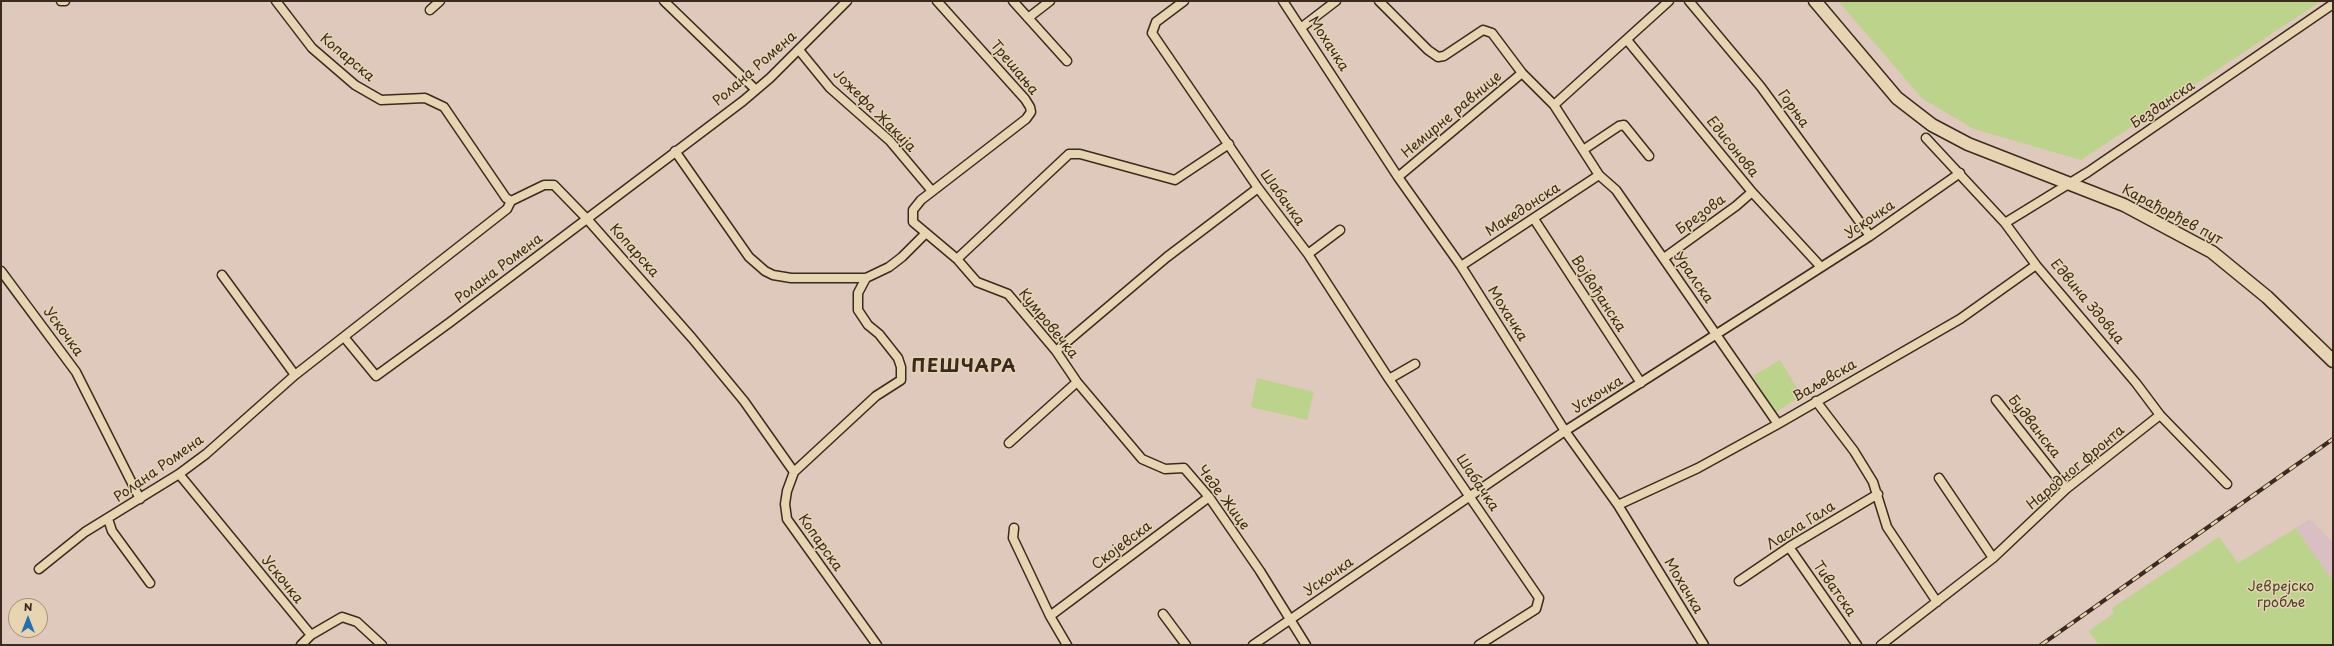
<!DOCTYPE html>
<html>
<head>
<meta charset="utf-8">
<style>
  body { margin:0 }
  #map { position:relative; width:2334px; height:646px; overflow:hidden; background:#dfc8bc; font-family:"Playpen Sans",sans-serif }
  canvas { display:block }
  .frame { position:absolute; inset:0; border:2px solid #3b2a1e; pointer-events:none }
  .north { position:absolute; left:8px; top:598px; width:40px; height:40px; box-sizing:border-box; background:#e7d5b2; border:1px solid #a29177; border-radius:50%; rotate:0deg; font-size:11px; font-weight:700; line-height:16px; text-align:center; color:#3b2a1e }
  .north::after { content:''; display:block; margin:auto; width:14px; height:18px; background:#1f6fb2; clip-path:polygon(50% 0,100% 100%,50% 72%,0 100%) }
</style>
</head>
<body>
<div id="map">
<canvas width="2334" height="646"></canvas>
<div class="frame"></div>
<div class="north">N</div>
</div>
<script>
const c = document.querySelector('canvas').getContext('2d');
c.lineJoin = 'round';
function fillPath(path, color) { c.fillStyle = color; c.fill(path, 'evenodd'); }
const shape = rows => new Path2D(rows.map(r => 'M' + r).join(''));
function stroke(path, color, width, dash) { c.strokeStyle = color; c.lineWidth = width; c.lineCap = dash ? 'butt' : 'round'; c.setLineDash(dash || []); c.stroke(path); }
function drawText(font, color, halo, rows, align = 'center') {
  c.font = font + ' "Playpen Sans",sans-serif'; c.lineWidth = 3; c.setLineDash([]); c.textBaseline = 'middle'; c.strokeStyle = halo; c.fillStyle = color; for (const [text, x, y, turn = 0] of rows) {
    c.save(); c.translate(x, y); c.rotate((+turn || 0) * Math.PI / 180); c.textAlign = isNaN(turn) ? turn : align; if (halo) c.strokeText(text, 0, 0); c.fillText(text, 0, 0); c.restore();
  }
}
fillPath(shape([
  [2310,519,2333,543,2333,582,2296,528]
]), '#d9bfc3');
fillPath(shape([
  [1838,1,2321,1,2081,160,1974,129,1923,99],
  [1780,360,1802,396,1775,412,1753,376],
  [1257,378,1314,392,1307,420,1251,407],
  [2296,528,2333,582,2333,645,2099,645,2089,631,2114,613,2112,608,2219,537,2238,563]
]), '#bbd38a');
const street = shape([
  [61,1,65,1],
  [276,1,312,48,355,85,381,100,425,98,444,107,506,198,511,201,544,185,554,185,588,220,692,338,744,401,794,472],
  [664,1,756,90],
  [937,1,1025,99,1030,107,1031,112,1026,119,921,200,913,210,913,222,957,259,977,282,1008,294,1056,351,1077,382,1142,459,1165,469,1184,468,1209,497,1260,571,1306,645],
  [1013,1,1067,61],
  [1184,1,1156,22,1152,33,1258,188,1308,254,1389,379,1539,598,1536,609,1479,645],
  [1283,1,1398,177,1461,266,1565,431,1618,505,1704,645],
  [1379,1,1428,50,1438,57,1444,56,1483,30,1492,33,1522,73,1554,105,1599,175,1616,190,1778,424],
  [1689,1,1761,87,1870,236],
  [430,10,440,1],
  [1028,18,1050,1],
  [1302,27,1336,1],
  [1627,40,1752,192,1821,267],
  [799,50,830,88,890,141,932,191],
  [1554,105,1669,1],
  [1926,138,2005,223,2036,265,2136,383,2160,415,2227,484],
  [1583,150,1619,126,1624,125,1649,156],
  [675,151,749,257,765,271,773,275,791,278,866,278,889,267,902,257,925,234],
  [1398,177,1522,73],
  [1534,219,1641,383],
  [2005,223,2088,172,2333,4],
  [1308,254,1340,230],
  [1664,258,1736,206,1752,192],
  [957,259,1069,154,1080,154,1175,180,1229,144],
  [1461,266,1599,175],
  [1,271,76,372,140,499],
  [222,275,295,375],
  [866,278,858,293,858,310,868,325,879,334,898,358,901,367,901,380,876,396,794,472,787,491,785,504,787,519,877,645],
  [344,337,376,376,449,323,743,101,770,78,847,1],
  [1056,351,1167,257,1258,188],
  [1389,379,1415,364],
  [1996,400,2066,489],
  [1816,401,1854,451,1873,482,1887,527,1937,602],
  [1009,443,1077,382],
  [179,474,311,635],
  [1939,478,1993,558],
  [1618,505,1698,468,1778,424,1960,319,2036,265],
  [108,519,112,531,150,583],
  [1014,528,1013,538,1050,616,1067,645],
  [1789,547,1857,645],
  [39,569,85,532,179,474,206,454,295,375,507,209,511,201],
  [1739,581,1789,547,1878,494],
  [1163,614,1186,645],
  [1050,616,1209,497],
  [301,645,311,635,342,617,357,622,382,645],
  [1253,645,1565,431,1870,236,1960,173],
  [1881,645,1993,558,2066,489,2160,415]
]);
const secondary = shape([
  [1815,1,1897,98,1932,125,1968,144,2124,205,2212,252,2267,297,2333,361]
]);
stroke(street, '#3b2a1e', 11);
stroke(secondary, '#3b2a1e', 15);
stroke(street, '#e7d5b2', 8);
stroke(secondary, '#e7d5b2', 12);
const rail = shape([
  [2041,645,2333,439]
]);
stroke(rail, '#3b2a1e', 4);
stroke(rail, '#e7d5b2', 2.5, [8]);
drawText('14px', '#3b2a1e', '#e7d5b2', [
  ["Мохачка",1328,44,57],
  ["Копарска",347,58,40],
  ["Трешања",1014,68,50],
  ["Ролана Ромена",755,69,-41],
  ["Безданска",2163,105,-34],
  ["Горња",1793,109,54],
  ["Јожефа Жакија",874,111,45],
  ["Немирне равнице",1452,115,-40],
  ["Едисонова",1732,147,51],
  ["Шабачка",1282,198,54],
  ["Македонска",1523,210,-33],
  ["Брезова",1701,215,-36],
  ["Карађорђев пут",2172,215,28],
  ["Ускочка",1870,220,-34],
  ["Копарска",634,251,48],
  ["Ролана Ромена",499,269,-37],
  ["Уралска",1693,278,55],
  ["Војвођанска",1598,294,57],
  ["Едвина Здовца",2087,302,50],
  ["Мохачка",1507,314,58],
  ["Кумровечка",1048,324,51],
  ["Ускочка",63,332,54],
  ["Ваљевска",1825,381,-30],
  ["Ускочка",1598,395,-32],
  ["Будванска",2034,427,52],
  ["Народног фронта",2076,468,-40],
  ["Ролана Ромена",159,469,-35],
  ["Шабачка",1477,483,56],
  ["Чеде Жице",1223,498,53],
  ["Ласла Гала",1801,526,-32],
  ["Копарска",820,543,55],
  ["Скојевска",1122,546,-37],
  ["Ускочка",1329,577,-35],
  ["Ускочка",282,580,51],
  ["Мохачка",1683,586,59],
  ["Тиватска",1834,589,55]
]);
drawText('14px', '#4e432e', '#e7d5b2', [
  ["Јеврејско",2281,587],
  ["гробље",2281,603]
]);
c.letterSpacing = '1px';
drawText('bold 18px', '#3b2a1e', '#e7d5b2', [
  ["ПЕШЧАРА",964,367]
]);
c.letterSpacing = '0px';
</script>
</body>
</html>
